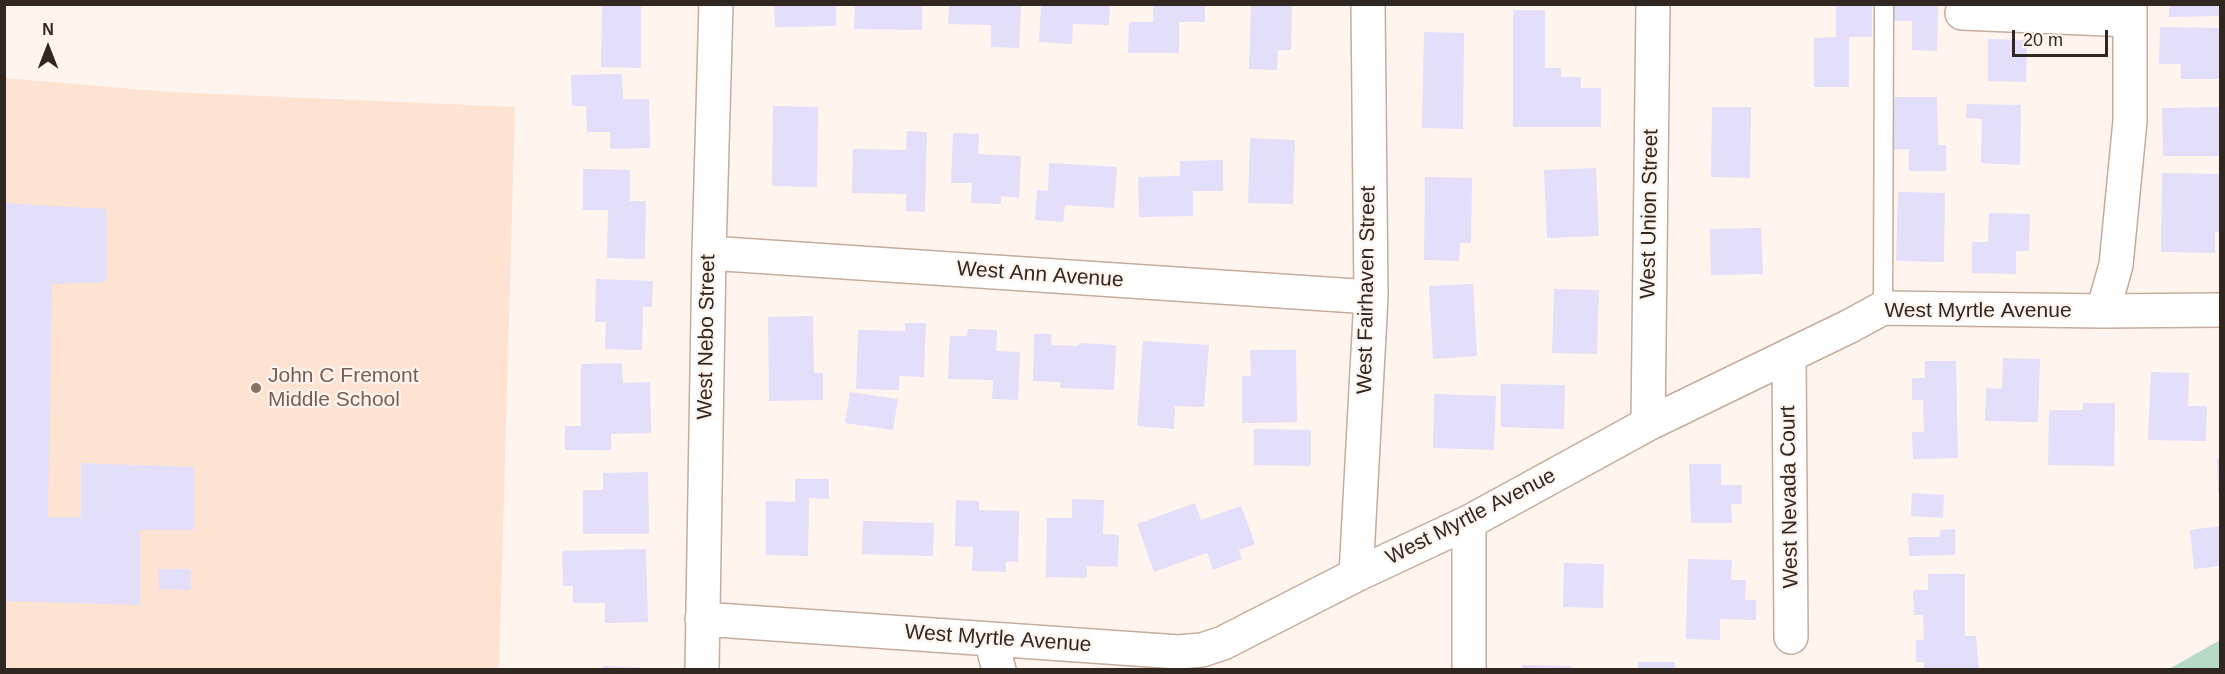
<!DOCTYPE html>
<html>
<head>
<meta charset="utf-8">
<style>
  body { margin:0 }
  #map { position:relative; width:2225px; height:674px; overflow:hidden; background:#fff4ee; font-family:Helvetica,sans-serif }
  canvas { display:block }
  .frame { position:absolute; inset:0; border:6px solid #312721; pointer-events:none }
  .north { position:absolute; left:18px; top:18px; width:60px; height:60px; -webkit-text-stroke:4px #fff4ee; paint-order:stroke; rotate:0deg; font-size:16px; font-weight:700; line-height:24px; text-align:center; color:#312721 }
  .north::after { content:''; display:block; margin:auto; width:21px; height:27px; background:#312721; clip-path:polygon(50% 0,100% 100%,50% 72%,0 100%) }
  .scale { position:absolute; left:2012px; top:30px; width:96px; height:27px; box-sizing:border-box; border:3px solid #312721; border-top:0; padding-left:8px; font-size:18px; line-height:21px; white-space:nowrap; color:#312721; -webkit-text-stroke:4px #fff4ee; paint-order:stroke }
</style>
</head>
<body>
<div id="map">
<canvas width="2225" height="674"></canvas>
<div class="frame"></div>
<div class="north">N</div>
<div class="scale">20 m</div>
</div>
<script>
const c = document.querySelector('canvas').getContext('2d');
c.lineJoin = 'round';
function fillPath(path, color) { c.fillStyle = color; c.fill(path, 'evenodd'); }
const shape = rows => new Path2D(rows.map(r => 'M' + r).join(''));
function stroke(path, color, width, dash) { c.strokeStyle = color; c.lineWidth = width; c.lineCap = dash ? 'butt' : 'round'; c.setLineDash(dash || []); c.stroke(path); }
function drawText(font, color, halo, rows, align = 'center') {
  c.font = font + ' Helvetica,sans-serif'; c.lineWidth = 4.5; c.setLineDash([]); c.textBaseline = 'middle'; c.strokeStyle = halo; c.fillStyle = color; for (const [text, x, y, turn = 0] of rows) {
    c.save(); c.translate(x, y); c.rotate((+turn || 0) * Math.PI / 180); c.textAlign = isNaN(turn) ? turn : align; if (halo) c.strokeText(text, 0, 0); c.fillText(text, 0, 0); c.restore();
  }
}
fillPath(shape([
  [4,78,169,92,515,107,499,669,5,669]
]), '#fee3d3');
fillPath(shape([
  [2220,640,2220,669,2169,669]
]), '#b7d9c8');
fillPath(shape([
  [602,4,641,4,641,68,601,67],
  [774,4,836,4,836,26,775,27],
  [855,4,922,4,922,30,854,29],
  [949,4,1021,4,1019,48,991,47,991,25,948,24],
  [1041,4,1110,4,1109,25,1073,24,1072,44,1039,42],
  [1153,4,1205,4,1205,22,1179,22,1179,53,1128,53,1129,22,1153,22],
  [1251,4,1292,4,1291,50,1278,50,1277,70,1249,69],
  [1836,4,1872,4,1872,37,1849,37,1849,87,1814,87,1814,38,1836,37],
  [1893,4,1938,4,1937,51,1912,50,1912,21,1893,21],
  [2169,4,2220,4,2220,16,2169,17],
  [1513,10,1545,10,1545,68,1561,68,1561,77,1581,77,1581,88,1601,88,1601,127,1513,127],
  [2160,27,2220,28,2220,79,2181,79,2181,64,2159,64],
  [1424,32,1464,33,1463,129,1422,128],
  [1988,39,2027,40,2026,82,1988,81],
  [622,74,623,99,649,99,650,148,610,149,610,132,587,132,586,106,572,106,571,75],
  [1890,97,1937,97,1938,145,1946,145,1946,171,1909,171,1909,149,1891,150],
  [1967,104,2021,105,2020,165,1981,163,1982,119,1966,118],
  [773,106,818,107,817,187,772,186],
  [1712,107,1751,107,1750,178,1711,177],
  [2220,107,2220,156,2163,156,2162,108],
  [907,131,927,132,925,212,906,211,906,194,852,193,853,149,906,150],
  [953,133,979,134,978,154,1021,156,1019,198,1001,196,1001,204,971,203,972,183,951,183],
  [1250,138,1295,140,1293,204,1248,203],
  [1223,160,1223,191,1193,191,1193,216,1139,217,1138,177,1180,176,1180,161],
  [1049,163,1117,167,1114,208,1065,205,1063,222,1035,220,1037,190,1048,191],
  [1596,168,1599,236,1547,238,1544,170],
  [583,169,630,170,630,201,646,201,645,259,607,258,608,210,583,210],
  [2162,173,2220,174,2220,232,2215,232,2215,253,2161,252],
  [1425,177,1472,178,1471,243,1460,243,1459,261,1424,260],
  [1898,192,1945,193,1944,262,1896,261],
  [4,203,106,209,106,282,52,284,48,517,81,517,81,463,194,467,194,530,140,530,140,605,4,601],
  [1989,213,2030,214,2029,251,2016,251,2016,274,1972,273,1972,242,1988,242],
  [1761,228,1763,274,1711,275,1710,229],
  [596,279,653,281,652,307,643,307,642,350,605,349,606,322,595,322],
  [1473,284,1477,356,1433,359,1429,286],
  [1554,289,1599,290,1597,354,1552,353],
  [813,316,814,373,823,373,823,400,769,401,768,317],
  [905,323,926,323,924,377,899,376,899,390,856,389,858,330,905,331],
  [968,329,997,330,996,351,1020,352,1018,400,992,399,993,380,948,379,950,336,967,336],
  [1034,334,1052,334,1051,345,1079,346,1079,343,1116,345,1114,390,1060,388,1061,382,1033,381],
  [1143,341,1209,345,1204,407,1175,406,1174,429,1137,426],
  [1250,350,1296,350,1297,422,1242,423,1242,376,1251,376],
  [2003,358,2040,359,2038,422,1985,421,1986,388,2002,389],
  [1925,361,1956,361,1958,458,1913,459,1912,432,1924,432,1923,400,1912,400,1912,378,1925,378],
  [622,363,623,383,650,382,651,433,611,434,611,450,565,450,565,426,581,426,581,364],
  [2151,372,2189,373,2188,406,2207,406,2206,441,2148,440],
  [1501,384,1565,385,1564,429,1501,427],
  [850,392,898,399,893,430,845,423],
  [1434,394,1496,396,1494,450,1433,448],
  [2083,403,2115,403,2114,466,2048,465,2049,410,2083,410],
  [1254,429,1311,430,1311,466,1254,465],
  [2217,458,2220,458,2220,493,2218,493],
  [1689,464,1721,464,1721,485,1742,485,1742,504,1731,504,1732,523,1691,523],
  [648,472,649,534,583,534,583,490,603,490,603,473],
  [795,479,829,479,829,499,809,498,808,556,766,555,766,501,795,502],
  [1912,493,1944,495,1943,518,1911,516],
  [1072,499,1104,500,1103,534,1119,535,1118,567,1087,566,1087,578,1046,577,1047,518,1072,518],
  [956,500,979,501,979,510,1019,511,1018,562,1006,561,1006,572,972,571,973,547,955,546],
  [1195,503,1201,520,1241,506,1255,544,1239,550,1242,559,1213,570,1207,553,1154,572,1137,524],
  [863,521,934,523,933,556,862,554],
  [2220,526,2220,566,2194,569,2190,530],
  [1955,529,1955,555,1909,556,1908,537,1940,537,1940,530],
  [646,549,648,622,605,623,605,603,573,603,573,586,563,586,562,551],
  [1688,559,1732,560,1731,580,1746,580,1745,600,1756,600,1756,620,1720,619,1720,640,1686,639],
  [1564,563,1604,564,1603,608,1563,607],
  [159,569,191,569,191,590,159,589],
  [1928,574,1965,574,1965,636,1976,636,1979,670,1924,670,1924,662,1916,662,1916,640,1924,640,1923,615,1914,615,1913,590,1928,590],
  [1638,662,1675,662,1675,670,1638,670],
  [1522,665,1571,666,1571,670,1522,670],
  [603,666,646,668,646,670,603,670]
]), '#e3def9');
const service = shape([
  [1883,308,1884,4]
]);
const minor = shape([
  [1962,13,2130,20],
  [709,253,1371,297],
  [2103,311,2116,265,2130,121,2130,4],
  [1789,356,1791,637],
  [1648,424,1653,4],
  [1469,522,1469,670],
  [1356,575,1371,297,1368,4],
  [702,619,1179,652,1202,650,1223,643,1356,575,1469,522,1648,424,1850,326,1883,308,2103,311,2220,310],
  [991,639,999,670],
  [702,670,709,253,716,4]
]);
stroke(service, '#c5ac9d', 21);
stroke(minor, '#c5ac9d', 36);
stroke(service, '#fff', 18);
stroke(minor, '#fff', 33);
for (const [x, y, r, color] of [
  [256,388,6,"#8d6e63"]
]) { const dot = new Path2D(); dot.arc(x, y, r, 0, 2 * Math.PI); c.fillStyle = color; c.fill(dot); stroke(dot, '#fff4ee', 2); }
drawText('21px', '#312721', '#fff4ee', [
  ["West Union Street",1650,214,-89],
  ["West Ann Avenue",1040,275,4],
  ["West Fairhaven Street",1367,290,-89],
  ["West Myrtle Avenue",1978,311],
  ["West Nebo Street",707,337,-89],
  ["West Nevada Court",1790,497,-91],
  ["West Myrtle Avenue",1471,517,-27],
  ["West Myrtle Avenue",998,639,4]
]);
drawText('21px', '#785e54', '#fff4ee', [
  ["John C Fremont",268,376],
  ["Middle School",268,400]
], 'left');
</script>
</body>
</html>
